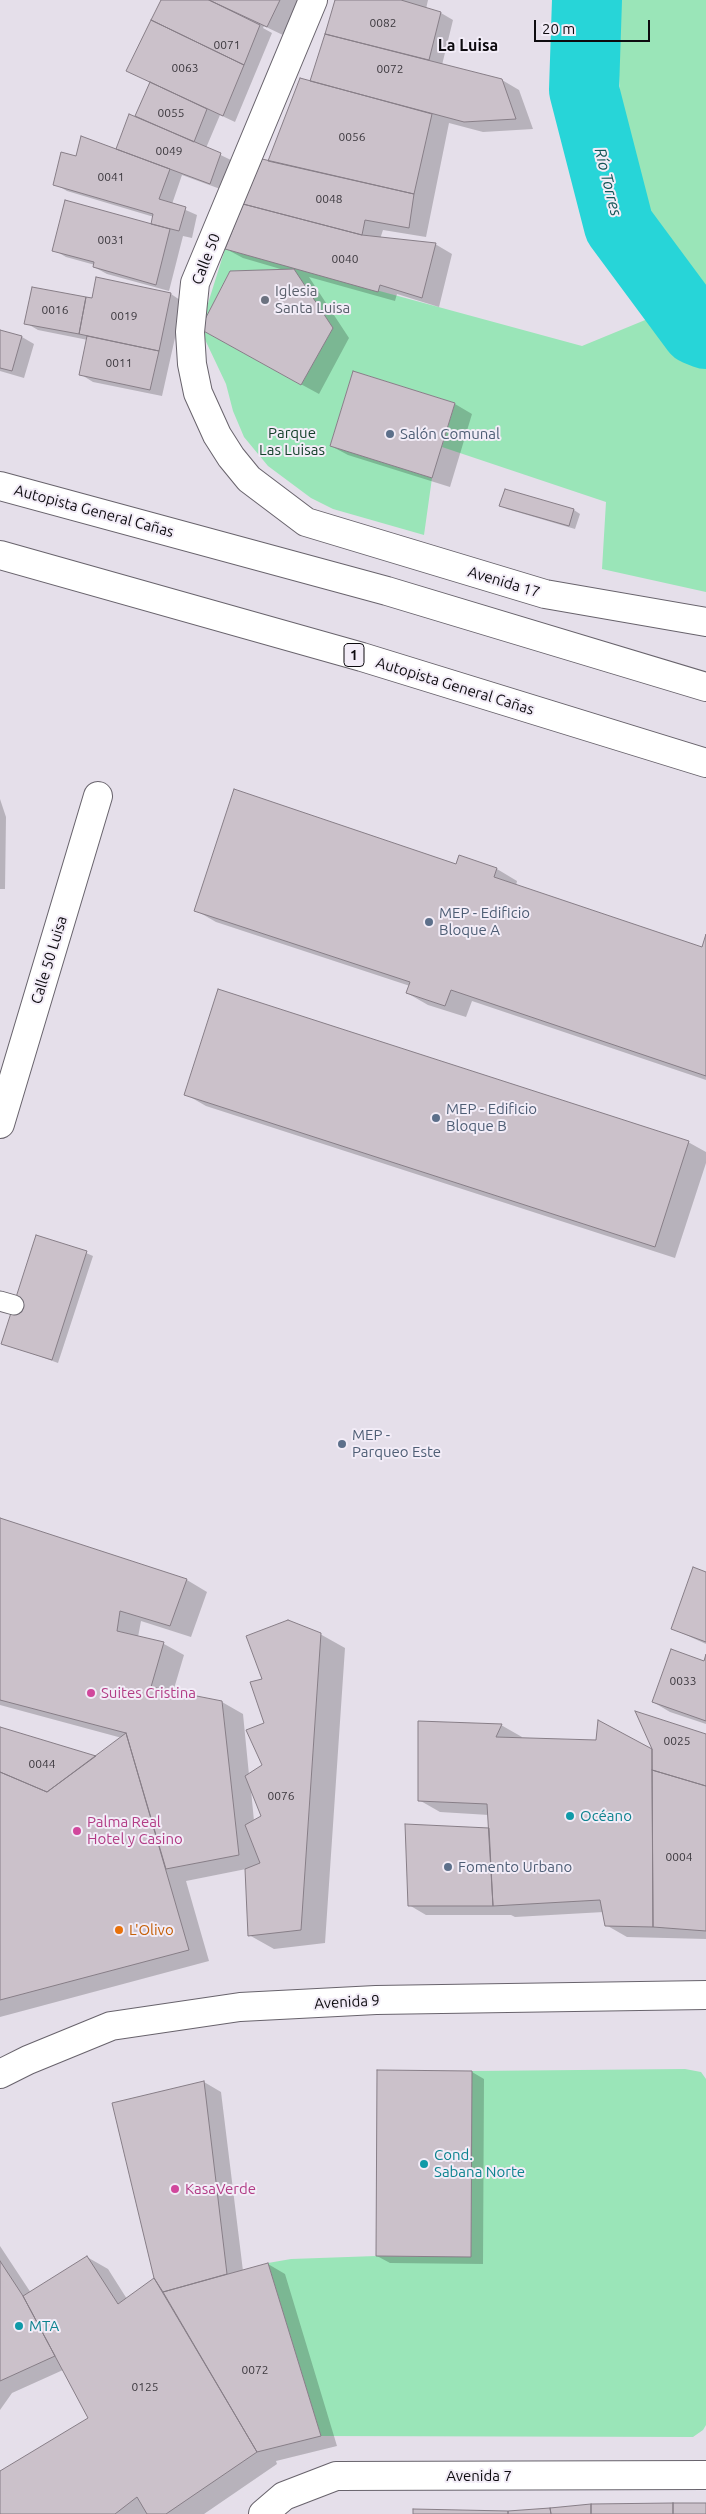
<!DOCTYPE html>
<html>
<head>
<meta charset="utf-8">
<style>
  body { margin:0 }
  #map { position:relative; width:706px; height:2514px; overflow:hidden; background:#e5dfea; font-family:Ubuntu,sans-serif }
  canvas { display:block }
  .scale { position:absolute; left:534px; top:20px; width:116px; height:22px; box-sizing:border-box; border:2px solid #0d0b0f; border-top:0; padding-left:6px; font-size:15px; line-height:18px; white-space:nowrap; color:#0d0b0f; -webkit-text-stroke:4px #f2ecf7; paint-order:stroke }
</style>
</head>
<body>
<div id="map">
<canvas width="706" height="2514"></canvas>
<div class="scale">20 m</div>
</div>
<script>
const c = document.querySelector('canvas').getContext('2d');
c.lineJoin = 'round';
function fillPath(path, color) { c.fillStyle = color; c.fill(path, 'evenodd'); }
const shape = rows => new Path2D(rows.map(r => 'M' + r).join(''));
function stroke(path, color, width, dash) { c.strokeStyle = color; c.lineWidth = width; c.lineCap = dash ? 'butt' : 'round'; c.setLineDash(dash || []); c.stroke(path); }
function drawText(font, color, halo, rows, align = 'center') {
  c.font = font + ' Ubuntu,sans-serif'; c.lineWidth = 4; c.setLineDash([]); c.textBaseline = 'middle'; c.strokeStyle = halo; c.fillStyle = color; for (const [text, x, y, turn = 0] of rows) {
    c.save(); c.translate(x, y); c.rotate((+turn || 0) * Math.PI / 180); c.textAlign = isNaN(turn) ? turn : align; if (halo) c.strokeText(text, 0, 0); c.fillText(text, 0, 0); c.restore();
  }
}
fillPath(shape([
  [616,0,706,0,706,288,646,211,620,100],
  [225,249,582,346,706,295,706,592,602,569,606,502,442,447,455,403,353,371,330,446,432,478,424,535,333,509,311,498,268,466,244,437,233,411,226,384,200,329],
  [293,269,333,328,301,385,200,329,230,271],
  [685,2069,701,2072,706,2079,706,2425,703,2430,693,2437,321,2436,268,2263,291,2259,376,2256,471,2257,472,2071]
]), '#9ae5b8');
fillPath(shape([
  [163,0,206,0,211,2,211,0,301,0,285,36,264,26,263,28,272,33,235,122,220,115,206,148,233,161,223,190,182,175,172,204,197,215,192,238,183,236,169,291,107,274,94,267,95,265,66,257,54,250,152,226,154,217,67,191,55,184,76,157,117,150,136,118,151,83],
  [336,0,428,0,426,9,441,13,453,20,442,65,502,80,519,90,533,129,483,132,449,123,426,237,383,230,380,239,435,244,452,254,439,307,397,294,395,301,309,277,349,338,319,394,218,339,284,270,243,258,226,249,311,83,330,37,326,33],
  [97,279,171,294,183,302,162,396,93,382,80,374,88,340,38,330,26,323,92,299],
  [0,331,22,337,34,344,24,378,0,371],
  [354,373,455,404,472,414,450,487,348,455,331,446],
  [505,491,574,510,580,514,575,529,507,509,501,505],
  [0,799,6,817,5,889,0,889],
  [459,857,497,869,517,881,516,886,703,948,706,938,706,1080,472,1001,466,1017,428,1005,407,993,410,986,216,922,195,910,457,865],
  [185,1094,688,1142,706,1152,706,1163,675,1258,206,1106],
  [86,1253,93,1256,58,1363,3,1343],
  [0,1520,187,1580,207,1592,191,1637,141,1621,138,1637,164,1644,184,1655,173,1692,222,1702,243,1714,249,1775,264,1765,264,1680,320,1634,345,1648,325,1943,274,1949,249,1935,246,1869,186,1881,209,1961,0,2017,0,1728,96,1757,122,1738,0,1705],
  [251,1790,262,1817,254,1821],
  [706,1573,706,1644,673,1629],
  [706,1658,706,1724,670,1712,653,1702,705,1662],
  [501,1725,522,1737,521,1739,653,1751,706,1735,706,1939,627,1937,606,1925,604,1912,515,1917,511,1915,426,1915,409,1905,490,1829,489,1815,440,1812,419,1800],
  [472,2072,484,2079,483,2264,390,2263,377,2256],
  [204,2082,221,2092,243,2271,268,2264,285,2274,337,2446,276,2461,277,2464,204,2514,0,2514,0,2472,90,2419,63,2370,12,2393,0,2410,0,2246,31,2293,87,2257,108,2269,127,2299,155,2278]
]), '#0003');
stroke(shape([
  [587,0,584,90,619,226,696,330,706,334]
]), '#27d5d8', 70);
const building = shape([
  [161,0,209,0,260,25,244,65,151,20,161,0],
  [209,0,280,0,267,27,209,0],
  [335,0,401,0,441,12,429,60,325,34,335,0],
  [151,20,244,65,223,116,126,71,151,20],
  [325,34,502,79,516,119,464,122,310,81,325,34],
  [300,78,432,114,414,194,268,161,300,78],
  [150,82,207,109,194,142,135,116,150,82],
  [129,114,221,153,210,184,116,149,129,114],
  [81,136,170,169,159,199,186,207,179,231,151,224,153,214,53,185,61,152,76,156,81,136],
  [262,159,414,194,409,228,365,220,362,235,243,204,262,159],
  [65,200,170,229,156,285,93,267,94,262,52,251,65,200],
  [243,204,362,235,436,243,422,298,380,285,378,292,225,249,243,204],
  [294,269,333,328,301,385,200,329,230,271,294,269],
  [96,277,171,293,159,351,79,334,86,297,92,298,96,277],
  [32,287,86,297,79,334,24,324,32,287],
  [0,330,22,336,12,371,0,368,0,330],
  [87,336,159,351,150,390,79,375,87,336],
  [353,371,455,403,432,478,330,446,353,371],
  [505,489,574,509,569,526,499,506,505,489],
  [234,789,456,864,459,855,497,868,494,877,702,947,706,934,706,1076,451,990,445,1006,406,993,410,982,194,911,234,789],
  [218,989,689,1141,655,1247,184,1095,218,989],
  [36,1235,87,1251,52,1360,1,1344,36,1235],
  [0,1518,187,1579,170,1626,120,1611,117,1631,164,1642,151,1687,222,1701,239,1855,166,1869,126,1733,0,1700,0,1518],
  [693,1567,706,1572,706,1642,671,1629,693,1567],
  [288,1620,321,1633,301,1930,248,1936,245,1869,260,1863,245,1825,261,1816,245,1776,262,1765,246,1730,264,1723,250,1682,262,1679,246,1636,288,1620],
  [671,1649,704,1661,706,1654,706,1721,652,1702,671,1649],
  [635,1711,706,1734,706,1786,652,1770,652,1749,635,1711],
  [598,1720,652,1749,653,1927,605,1926,600,1900,493,1906,487,1804,418,1801,418,1721,502,1724,496,1737,596,1740,598,1720],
  [0,1727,96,1756,47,1792,0,1772,0,1727],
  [126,1733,189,1950,0,2000,0,1772,47,1792,126,1733],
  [652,1770,706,1786,706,1931,653,1927,652,1770],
  [405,1824,489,1828,493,1906,408,1906,405,1824],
  [377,2070,472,2071,471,2257,376,2256,377,2070],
  [204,2081,227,2274,163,2292,154,2278,112,2103,204,2081],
  [87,2256,118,2304,154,2278,257,2452,166,2514,147,2514,137,2497,115,2514,0,2514,0,2471,88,2418,23,2296,87,2256],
  [0,2261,23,2296,55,2356,0,2381,0,2261],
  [268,2263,321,2436,257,2452,163,2292,268,2263],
  [673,2503,673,2514,591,2514,591,2504,673,2503],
  [673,2503,706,2503,706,2514,673,2514,673,2503],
  [591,2504,591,2514,551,2514,550,2508,591,2504],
  [550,2508,551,2514,508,2514,508,2511,550,2508],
  [413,2509,508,2511,508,2514,413,2514,413,2509]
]);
fillPath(building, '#cbc1ca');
stroke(building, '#877e87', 1);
const lane = shape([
  [0,1301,14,1305]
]);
const street = shape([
  [313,0,195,283,190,332,192,364,198,393,217,435,231,457,249,479,306,522,545,594,706,622],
  [0,1124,98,796],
  [0,2074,28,2060,111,2026,240,2007,376,2000,706,1995],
  [263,2514,284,2496,336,2476,706,2475]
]);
const highway = shape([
  [0,486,387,591,706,687],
  [0,555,362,657,706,763]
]);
stroke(lane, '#68636c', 21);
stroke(street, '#68636c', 30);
stroke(highway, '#68636c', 30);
stroke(lane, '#fff', 19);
stroke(street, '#fff', 28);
stroke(highway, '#fff', 28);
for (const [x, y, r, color] of [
  [265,300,5,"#6b7280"],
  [390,434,5,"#5c6f8a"],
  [429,922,5,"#5c6f8a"],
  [436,1118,5,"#5c6f8a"],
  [342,1444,5,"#5c6f8a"],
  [91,1693,5,"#d1479c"],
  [570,1816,5,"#0f9aa8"],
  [77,1831,5,"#d1479c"],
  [448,1867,5,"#5c6f8a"],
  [119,1930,5,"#e8710a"],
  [424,2164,5,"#0f9aa8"],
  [175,2189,5,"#d1479c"],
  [19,2326,5,"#0f9aa8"]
]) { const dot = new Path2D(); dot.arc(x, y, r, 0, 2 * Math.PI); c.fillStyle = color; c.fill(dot); stroke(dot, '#f2ecf7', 2); }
drawText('12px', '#3c383e', null, [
  ["0082",383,23],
  ["0071",227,45],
  ["0063",185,68],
  ["0072",390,69],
  ["0055",171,113],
  ["0056",352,137],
  ["0049",169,151],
  ["0041",111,177],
  ["0048",329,199],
  ["0031",111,240],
  ["0040",345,259],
  ["0016",55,310],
  ["0019",124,316],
  ["0011",119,363],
  ["0033",683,1681],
  ["0025",677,1741],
  ["0044",42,1764],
  ["0076",281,1796],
  ["0004",679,1857],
  ["0072",255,2370],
  ["0125",145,2387]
]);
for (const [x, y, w] of [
  [354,655,20]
]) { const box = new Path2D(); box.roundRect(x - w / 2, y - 11.5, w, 23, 4); c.fillStyle = '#f2ecf7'; c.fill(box); stroke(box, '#0d0b0f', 1); }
drawText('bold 14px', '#0d0b0f', null, [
  ["1",354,655]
]);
drawText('15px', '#0d0b0f', '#f2ecf7', [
  ["Calle 50",206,259,-69],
  ["Autopista General Cañas",94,511,15],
  ["Avenida 17",504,582,17],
  ["Autopista General Cañas",455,686,17],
  ["Calle 50 Luisa",49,960,-73],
  ["Avenida 9",347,2002,-3],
  ["Avenida 7",479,2476]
]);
drawText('15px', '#5b616d', '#f2ecf7', [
  ["Iglesia",275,291],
  ["Santa Luisa",275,308]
], 'left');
drawText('15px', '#15412b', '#f2ecf7', [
  ["Parque",292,433],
  ["Las Luisas",292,450]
]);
drawText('15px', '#4e5e75', '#f2ecf7', [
  ["Salón Comunal",400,434],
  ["MEP - Edificio",439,913],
  ["Bloque A",439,930],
  ["MEP - Edificio",446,1109],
  ["Bloque B",446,1126],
  ["MEP -",352,1435],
  ["Parqueo Este",352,1452],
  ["Fomento Urbano",458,1867]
], 'left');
drawText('15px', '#b23c85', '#f2ecf7', [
  ["Suites Cristina",101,1693],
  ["Palma Real",87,1822],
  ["Hotel y Casino",87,1839],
  ["KasaVerde",185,2189]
], 'left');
drawText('15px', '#0d838f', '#f2ecf7', [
  ["Océano",580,1816],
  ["Cond.",434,2155],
  ["Sabana Norte",434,2172],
  ["MTA",29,2326]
], 'left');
drawText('15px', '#c56008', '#f2ecf7', [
  ["L'Olivo",129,1930]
], 'left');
drawText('bold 16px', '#0d0b0f', '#f2ecf7', [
  ["La Luisa",468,46]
]);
drawText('italic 16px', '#125556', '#f2ecf7', [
  ["Río Torres",608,182,76]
]);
</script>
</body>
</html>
